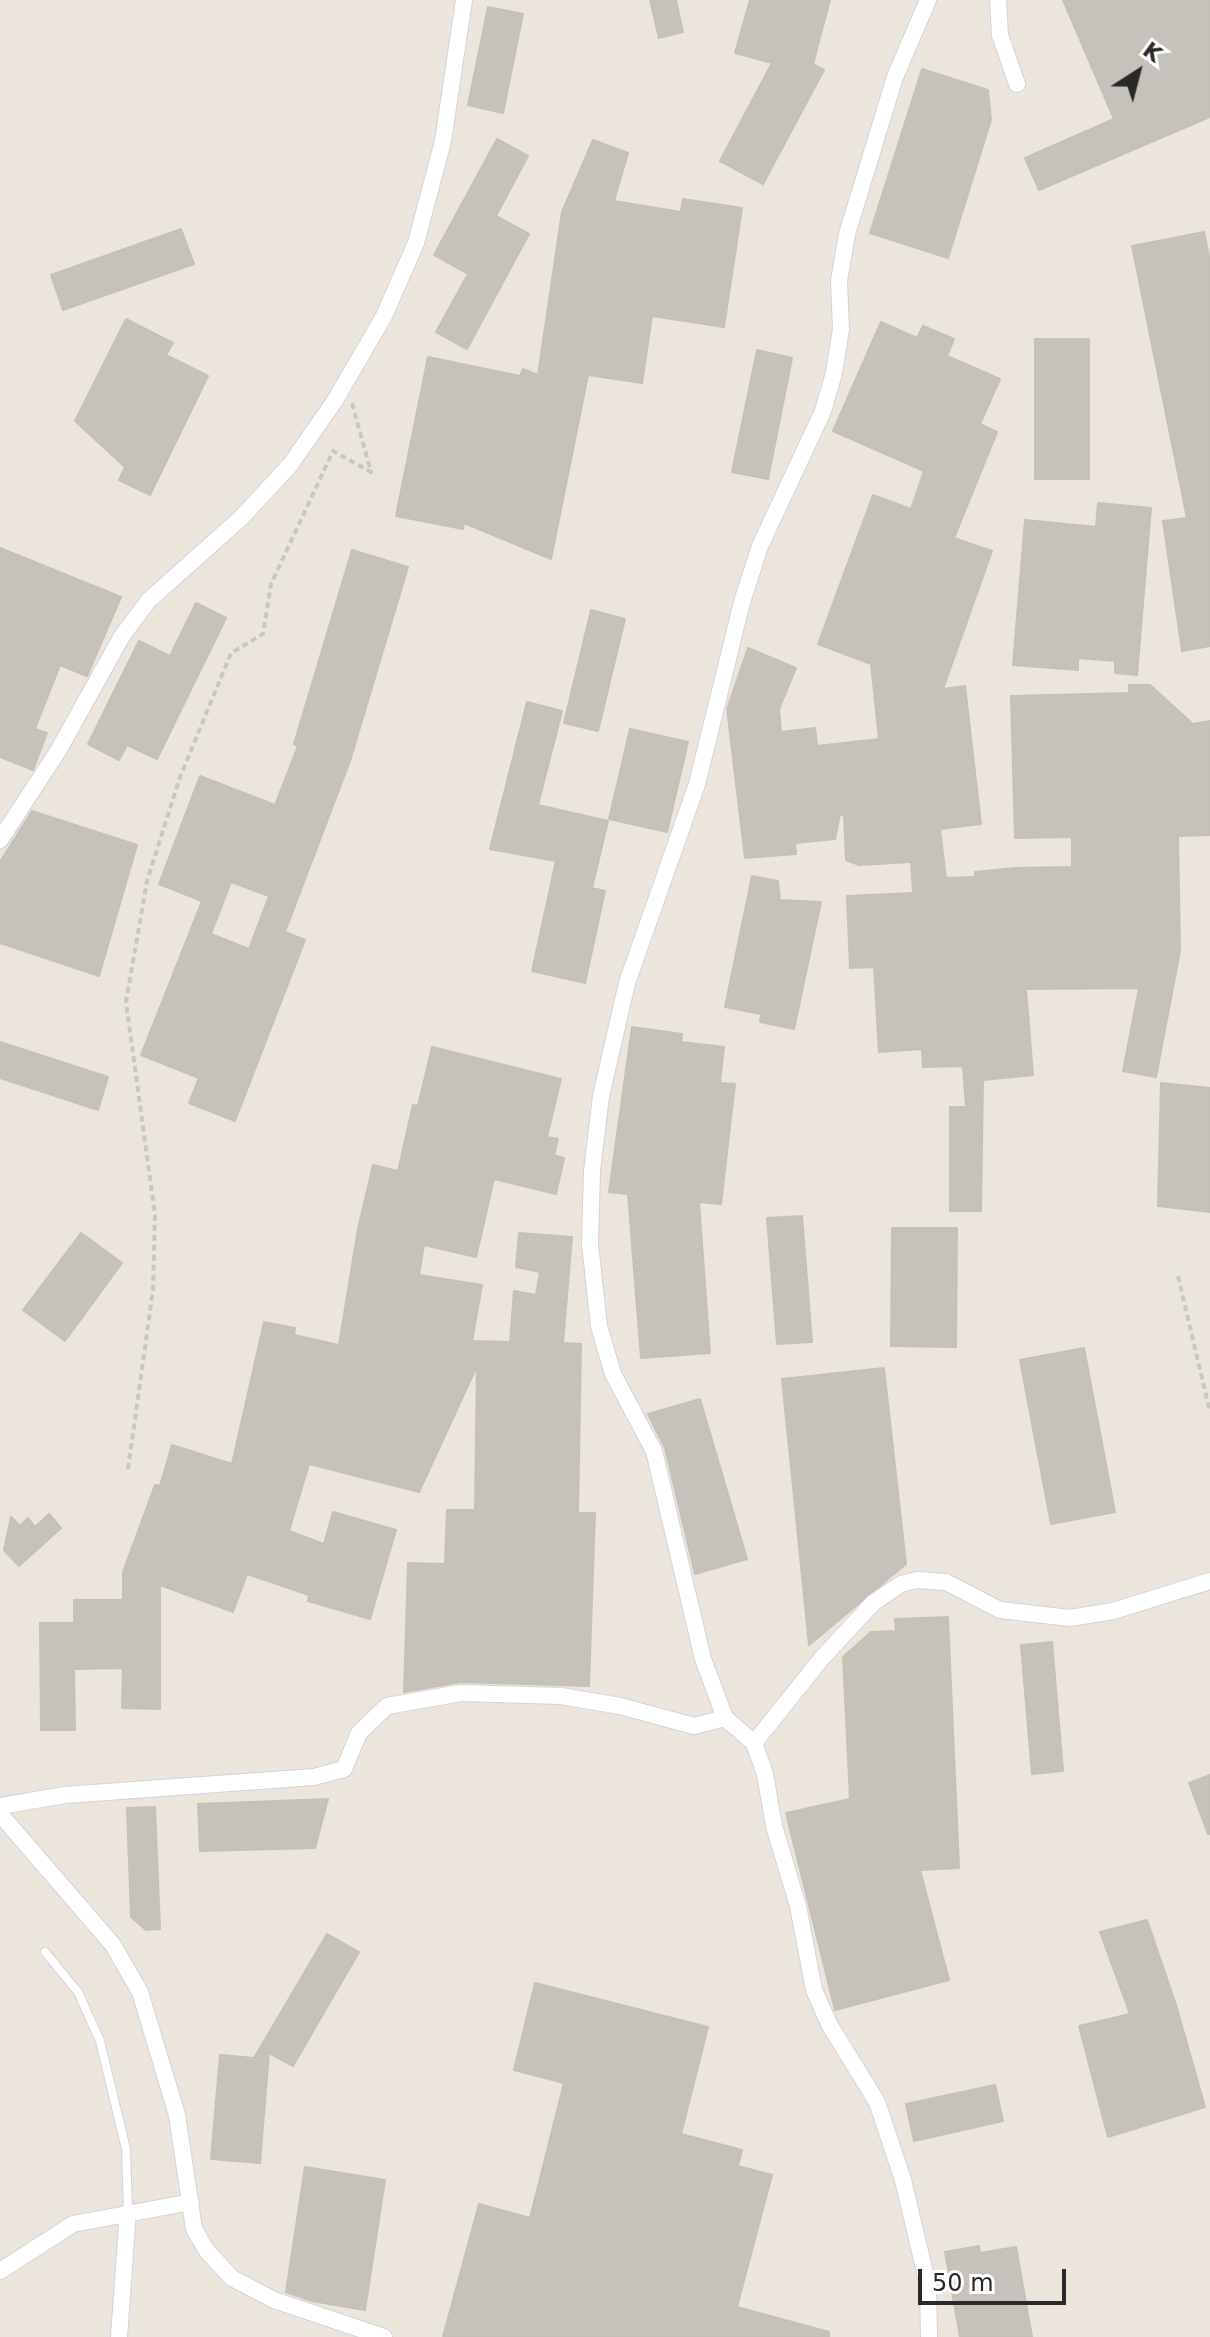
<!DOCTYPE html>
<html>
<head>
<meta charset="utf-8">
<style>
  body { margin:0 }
  #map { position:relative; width:1210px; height:2337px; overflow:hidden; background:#ebe5dc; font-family:"DejaVu Sans",sans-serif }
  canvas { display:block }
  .north { position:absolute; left:1098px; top:32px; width:80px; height:80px; -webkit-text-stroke:6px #fff; paint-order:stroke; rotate:36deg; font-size:22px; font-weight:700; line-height:32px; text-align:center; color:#292929 }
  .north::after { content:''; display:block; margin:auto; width:28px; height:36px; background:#292929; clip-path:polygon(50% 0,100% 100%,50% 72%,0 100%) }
  .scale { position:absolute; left:918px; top:2269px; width:148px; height:36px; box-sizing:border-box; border:4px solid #292929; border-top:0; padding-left:10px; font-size:24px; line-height:28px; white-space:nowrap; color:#292929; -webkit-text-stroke:6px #fff; paint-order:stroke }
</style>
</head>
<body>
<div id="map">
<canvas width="1210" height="2337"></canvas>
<div class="north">K</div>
<div class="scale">50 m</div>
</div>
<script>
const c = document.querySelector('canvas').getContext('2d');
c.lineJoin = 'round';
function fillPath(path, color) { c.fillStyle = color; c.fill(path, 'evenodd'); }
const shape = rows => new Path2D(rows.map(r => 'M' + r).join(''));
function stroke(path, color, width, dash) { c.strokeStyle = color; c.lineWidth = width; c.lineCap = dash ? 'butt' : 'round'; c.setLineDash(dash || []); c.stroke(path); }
const building = shape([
  [650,0,676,0,683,32,659,38,650,0],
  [750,0,830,0,813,64,824,70,763,184,720,161,772,63,735,53,750,0],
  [1063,0,1210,0,1210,117,1039,190,1025,158,1114,119,1063,0],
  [488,7,523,14,503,113,468,105,488,7],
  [922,69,988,90,991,120,948,258,870,233,922,69],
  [497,139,528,156,496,216,529,234,467,349,436,332,468,274,434,255,497,139],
  [593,140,628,153,614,201,681,212,683,199,742,208,724,327,652,316,642,383,588,375,551,559,464,523,463,529,396,516,428,357,520,376,523,369,538,375,562,212,593,140],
  [181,229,194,264,63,310,51,275,181,229],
  [1204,232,1210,260,1210,646,1182,651,1163,521,1187,518,1132,246,1204,232],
  [126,319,173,343,166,355,208,376,150,495,119,480,125,467,75,421,126,319],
  [881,322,917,338,923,326,954,339,947,356,1000,379,980,424,997,432,954,538,992,551,943,689,965,686,981,824,940,829,946,878,975,877,975,872,1015,868,1072,867,1072,837,1015,838,1011,696,1129,693,1129,685,1150,685,1193,724,1210,721,1210,835,1178,836,1180,951,1156,1077,1123,1071,1139,988,1026,989,1033,1075,983,1080,981,1211,950,1211,950,1107,966,1107,963,1066,923,1067,922,1049,879,1052,874,967,850,968,847,896,913,893,911,862,859,865,846,860,844,815,840,814,835,839,795,843,796,854,745,858,727,709,748,648,796,668,779,709,781,732,815,728,817,746,879,739,871,664,818,644,873,495,911,509,924,471,833,431,881,322],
  [1035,339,1089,339,1089,479,1035,479,1035,339],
  [757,350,792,358,768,479,732,472,757,350],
  [1098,503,1151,508,1137,675,1115,673,1115,661,1078,658,1078,670,1013,665,1025,520,1096,527,1098,503],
  [0,548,121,597,87,676,60,665,35,729,47,733,33,770,0,757,0,548],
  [352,550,408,567,350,761,285,932,305,940,235,1121,189,1103,199,1078,141,1055,202,901,159,884,200,776,275,805,298,746,294,744,352,550],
  [231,882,269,896,249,949,211,934,231,882],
  [196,603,226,618,157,759,127,745,119,760,88,744,139,641,170,656,196,603],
  [591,610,625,619,598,731,564,723,591,610],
  [527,702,562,711,538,805,608,821,592,888,605,891,585,983,532,971,556,861,490,849,527,702],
  [630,729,688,742,667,832,609,819,630,729],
  [32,811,137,845,99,976,0,943,0,862,32,811],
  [752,876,778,881,780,900,821,902,794,1029,760,1022,761,1014,725,1007,752,876],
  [632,1027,682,1034,681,1042,724,1047,720,1083,735,1084,721,1204,699,1202,710,1353,641,1358,628,1194,609,1192,632,1027],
  [0,1042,108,1077,98,1110,0,1078,0,1042],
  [432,1047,561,1079,547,1137,558,1139,554,1155,564,1158,556,1194,494,1179,476,1257,424,1245,419,1275,482,1285,472,1341,510,1342,514,1291,536,1295,540,1272,516,1267,519,1233,572,1237,563,1343,581,1344,578,1513,595,1513,589,1686,461,1682,404,1692,408,1563,445,1564,447,1510,475,1510,477,1366,419,1492,309,1464,289,1531,324,1544,333,1512,396,1530,370,1619,308,1601,309,1595,247,1574,233,1612,160,1585,160,1709,122,1708,123,1668,74,1669,75,1730,41,1730,40,1623,74,1623,74,1600,123,1600,123,1572,155,1485,160,1486,172,1445,232,1464,264,1322,295,1328,294,1335,339,1345,358,1229,373,1165,398,1171,413,1105,418,1106,432,1047],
  [1161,1083,1210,1088,1210,1212,1158,1206,1161,1083],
  [802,1216,812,1342,777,1344,767,1218,802,1216],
  [892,1228,957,1228,956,1347,891,1346,892,1228],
  [81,1233,122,1263,65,1341,23,1310,81,1233],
  [1084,1348,1115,1512,1051,1524,1020,1360,1084,1348],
  [884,1368,906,1564,809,1645,782,1379,884,1368],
  [700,1399,747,1559,695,1574,665,1448,648,1414,700,1399],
  [49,1514,61,1528,19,1566,4,1550,11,1517,20,1526,28,1518,35,1527,49,1514],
  [948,1617,959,1868,920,1870,949,1980,835,2010,786,1813,850,1799,843,1657,871,1632,896,1631,895,1619,948,1617],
  [1052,1642,1063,1771,1032,1774,1021,1645,1052,1642],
  [1210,1775,1210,1834,1208,1834,1189,1783,1210,1775],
  [328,1799,315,1848,200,1851,198,1804,328,1799],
  [155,1807,160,1929,146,1930,131,1917,127,1808,155,1807],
  [1147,1920,1176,2005,1205,2107,1108,2137,1079,2026,1130,2014,1100,1932,1147,1920],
  [327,1934,359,1952,293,2066,269,2053,260,2163,211,2159,220,2055,254,2058,327,1934],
  [535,1983,708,2027,681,2134,742,2150,738,2166,772,2175,737,2307,829,2332,829,2337,443,2337,479,2204,530,2218,564,2083,514,2070,535,1983],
  [995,2085,1003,2121,914,2141,906,2104,995,2085],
  [305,2167,385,2180,365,2310,312,2301,286,2292,305,2167],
  [979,2246,980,2253,1016,2247,1032,2337,960,2337,945,2252,979,2246]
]);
fillPath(building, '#c6c2bb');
stroke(building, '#c6c1b5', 2);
const service = shape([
  [45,1952,78,1992,100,2041,126,2149,128,2212]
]);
const minor = shape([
  [928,0,895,77,847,234,839,281,841,329,834,373,823,411,760,546,742,602,697,784,627,983,601,1096,592,1171,590,1244,599,1326,613,1374,654,1451,703,1659,725,1718,754,1743,765,1774,774,1826,798,1906,814,1990,829,2024,877,2102,903,2180,928,2285,929,2337],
  [998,0,1000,35,1017,84],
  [0,840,58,751,122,636,149,600,242,517,290,465,334,402,384,316,416,243,443,141,464,0],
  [754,1743,822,1658,873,1603,901,1584,917,1580,946,1582,1000,1610,1070,1618,1113,1611,1210,1581],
  [0,1806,65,1795,314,1777,344,1769,359,1733,387,1706,461,1693,561,1696,620,1706,694,1726,725,1718],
  [0,1814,113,1945,140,1992,177,2115,194,2229,207,2251,232,2278,274,2300,384,2337],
  [0,2271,73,2224,191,2202],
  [119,2337,128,2212]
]);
stroke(service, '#d1d3e1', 10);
stroke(minor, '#d1d3e1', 18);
stroke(shape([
  [1178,1276,1210,1412],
  [128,1469,153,1290,155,1215,126,1002,147,881,180,777,231,653,263,634,271,584,333,451,371,472,352,403]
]), '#c7c7c7', 4, [6, 4]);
stroke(service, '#fff', 8);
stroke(minor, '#fff', 16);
</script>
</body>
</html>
